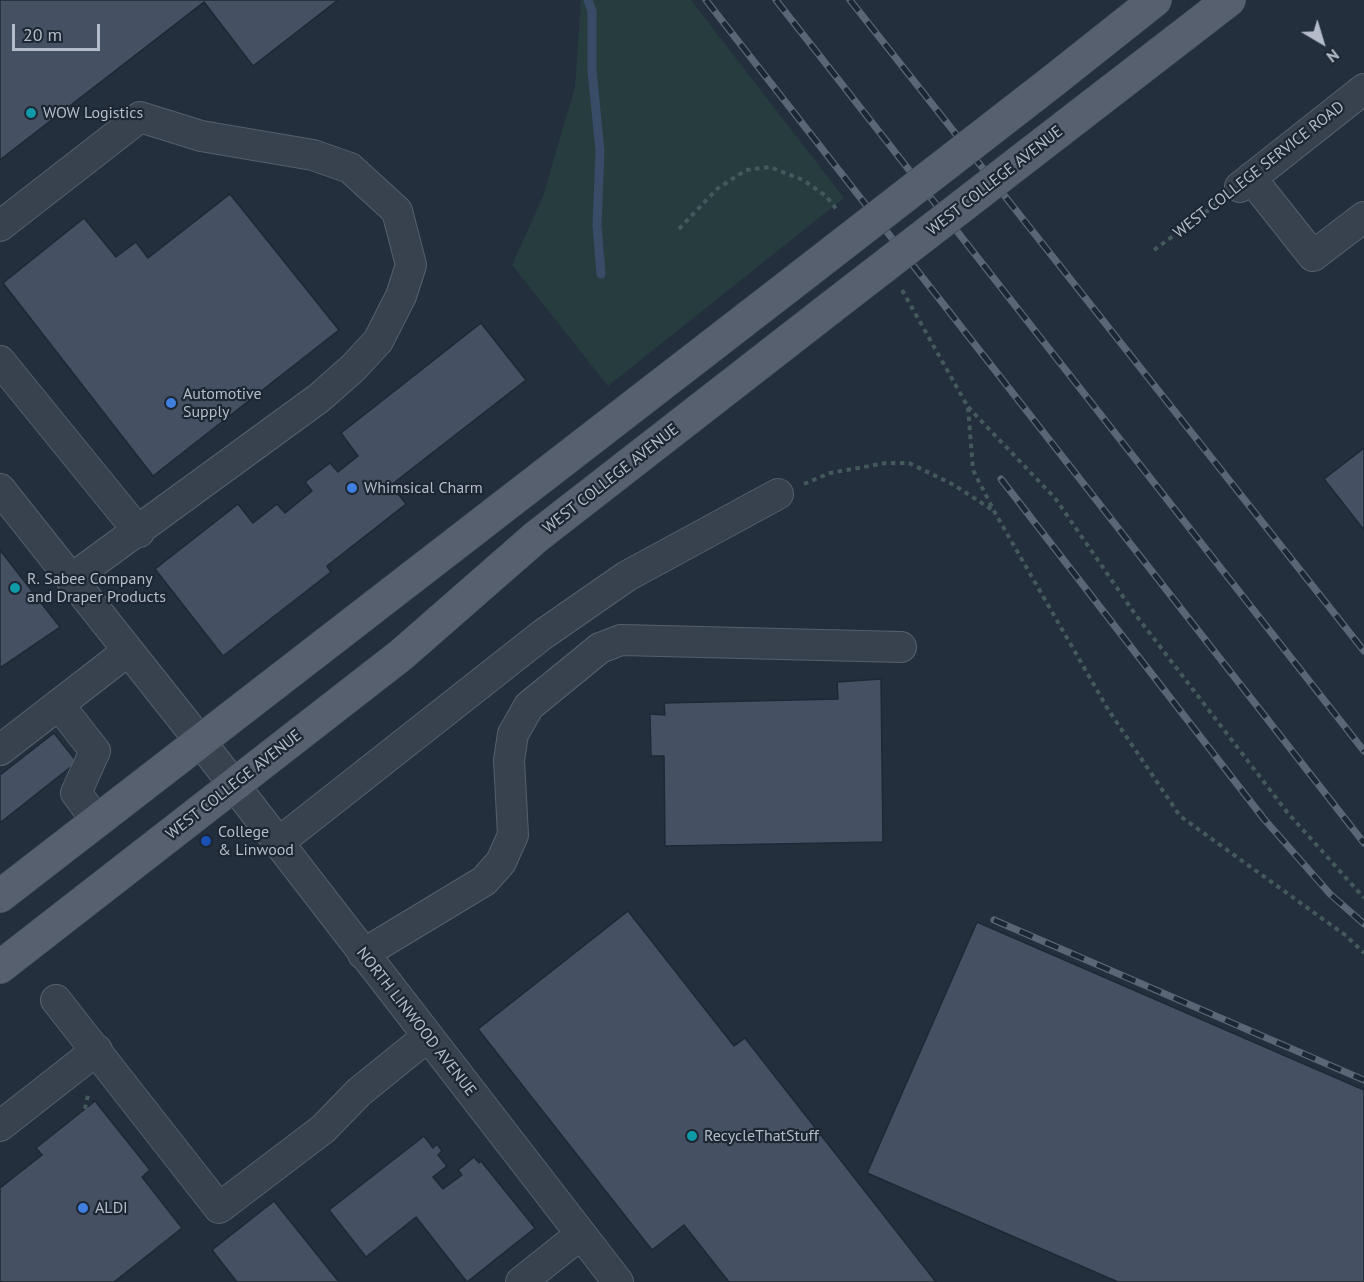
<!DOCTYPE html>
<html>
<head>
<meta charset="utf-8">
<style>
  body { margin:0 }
  #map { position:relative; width:1364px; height:1282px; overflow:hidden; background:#242f3e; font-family:"PT Sans",sans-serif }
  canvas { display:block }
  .north { position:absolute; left:1292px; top:12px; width:60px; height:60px; -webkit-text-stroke:4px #1d2633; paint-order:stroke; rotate:142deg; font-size:16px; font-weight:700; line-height:24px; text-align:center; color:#b4bcc9 }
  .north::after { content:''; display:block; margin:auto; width:21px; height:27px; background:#b4bcc9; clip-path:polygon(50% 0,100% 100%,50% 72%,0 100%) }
  .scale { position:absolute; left:12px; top:24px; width:88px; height:27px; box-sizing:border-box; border:3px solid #b4bcc9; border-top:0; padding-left:8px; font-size:18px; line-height:21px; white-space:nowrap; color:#b4bcc9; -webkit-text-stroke:4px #1d2633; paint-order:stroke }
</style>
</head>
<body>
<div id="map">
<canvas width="1364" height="1282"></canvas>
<div class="north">N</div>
<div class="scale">20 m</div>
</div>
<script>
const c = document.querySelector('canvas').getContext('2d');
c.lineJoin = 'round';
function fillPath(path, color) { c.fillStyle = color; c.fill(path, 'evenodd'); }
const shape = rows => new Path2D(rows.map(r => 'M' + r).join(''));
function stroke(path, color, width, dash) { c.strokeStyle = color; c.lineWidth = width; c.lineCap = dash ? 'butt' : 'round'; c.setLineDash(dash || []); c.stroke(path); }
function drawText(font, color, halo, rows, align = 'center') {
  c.font = font + ' "PT Sans",sans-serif'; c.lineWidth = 4.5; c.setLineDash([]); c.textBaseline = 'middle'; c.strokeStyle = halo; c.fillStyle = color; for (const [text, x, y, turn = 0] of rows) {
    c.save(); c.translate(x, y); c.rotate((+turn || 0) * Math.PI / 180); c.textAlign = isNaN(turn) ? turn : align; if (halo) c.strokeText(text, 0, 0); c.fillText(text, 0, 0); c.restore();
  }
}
fillPath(shape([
  [581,0,691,0,844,198,608,386,512,265,543,196,575,87]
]), '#263c3f');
stroke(shape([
  [588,0,592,11,592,70,600,151,597,225,601,274]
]), '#394c67', 9);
const building = shape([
  [0,0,338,0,253,66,204,2,0,160,0,0],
  [230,194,339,330,153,476,3,283,84,218,116,257,136,242,148,258,230,194],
  [481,323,526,380,391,485,406,504,327,566,331,572,223,656,155,569,238,504,253,523,277,504,285,513,312,491,305,482,330,463,338,472,358,456,341,433,481,323],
  [1364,448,1364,530,1324,479,1364,448],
  [0,550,60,627,0,668,0,550],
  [881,679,883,842,665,846,664,756,651,756,650,714,665,715,664,703,838,699,837,682,881,679],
  [54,733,77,762,0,823,0,775,54,733],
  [628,911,734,1046,745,1038,936,1282,729,1282,684,1225,652,1250,478,1029,628,911],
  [977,922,1364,1090,1364,1282,1118,1282,867,1173,977,922],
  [95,1101,150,1170,142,1177,182,1228,114,1282,0,1282,0,1188,42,1155,36,1148,95,1101],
  [424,1136,433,1148,437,1144,442,1151,438,1155,447,1166,433,1177,443,1189,462,1175,458,1170,474,1157,479,1163,481,1161,535,1228,467,1282,416,1217,366,1257,329,1210,424,1136],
  [274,1201,339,1282,237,1282,212,1250,274,1201]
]);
fillPath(building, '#455162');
stroke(building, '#1f2835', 1.5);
const minor = shape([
  [1251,178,1313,256,1364,217],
  [1240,187,1364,89],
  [0,226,140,117,201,136,313,155,350,168,397,211,411,265,401,296,378,341,353,368,319,398,71,579],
  [0,361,139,532],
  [0,489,200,741,618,1282],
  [59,705,95,751,76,793,97,821],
  [0,750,128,651],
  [278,843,542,635,627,576,778,494],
  [363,954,484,881,501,862,513,835,509,760,513,734,529,706,600,648,621,640,901,647],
  [56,1000,219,1208,323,1129,359,1092,427,1037],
  [0,1126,97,1050],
  [521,1282,580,1235]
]);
const major = shape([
  [1053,81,1155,0],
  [1080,115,1229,0],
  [0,896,803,275],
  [0,967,401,655,536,537,829,309]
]);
stroke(minor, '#565f6c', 32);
stroke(major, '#414a57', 34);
stroke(shape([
  [679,229,717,189,746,170,770,167,803,180,826,196,837,210],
  [1154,250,1218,203],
  [902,290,968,407,973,470,994,511,1109,711,1180,816,1345,935,1364,953],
  [968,407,1055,498,1135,614,1287,812,1364,898],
  [804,484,830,473,886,463,909,463,954,485,994,511],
  [85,1109,88,1095]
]), '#44595c', 4, [4.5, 4.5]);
stroke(minor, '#38414e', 30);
stroke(major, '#56606e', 33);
const rail = shape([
  [706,0,1364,843],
  [776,0,1364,751],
  [850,0,1364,651],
  [1001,479,1264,819,1330,894,1364,924],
  [994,920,1364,1080]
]);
stroke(rail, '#5a6575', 7);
stroke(rail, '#1d2633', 4.5, [14]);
const majorBridge = shape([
  [803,275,1053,81],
  [829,309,1080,115]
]);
stroke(majorBridge, '#414a57', 34, []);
stroke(majorBridge, '#56606e', 33);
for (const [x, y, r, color] of [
  [31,113,6,"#0f9aa8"],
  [171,403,6,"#3f7fe0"],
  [352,488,6,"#3f7fe0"],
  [15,588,6,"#0f9aa8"],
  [206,841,6,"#1a4fb4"],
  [692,1136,6,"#0f9aa8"],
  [83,1208,6,"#3f7fe0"]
]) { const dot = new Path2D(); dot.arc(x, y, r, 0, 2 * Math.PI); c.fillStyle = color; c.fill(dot); stroke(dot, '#1d2633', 2); }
drawText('16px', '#b4bcc9', '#1d2633', [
  ["WOW Logistics",43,113],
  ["Automotive",183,394],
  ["Supply",183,412],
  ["Whimsical Charm",364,488],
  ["R. Sabee Company",27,579],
  ["and Draper Products",27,597],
  ["College",218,832],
  ["& Linwood",218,850],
  ["RecycleThatStuff",704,1136],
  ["ALDI",95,1208]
], 'left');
drawText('16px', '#b4bcc9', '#1d2633', [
  ["WEST COLLEGE SERVICE ROAD",1259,170,-38],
  ["WEST COLLEGE AVENUE",995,181,-38],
  ["WEST COLLEGE AVENUE",611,479,-38],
  ["WEST COLLEGE AVENUE",234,785,-38],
  ["NORTH LINWOOD AVENUE",416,1022,52]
]);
</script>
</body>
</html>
